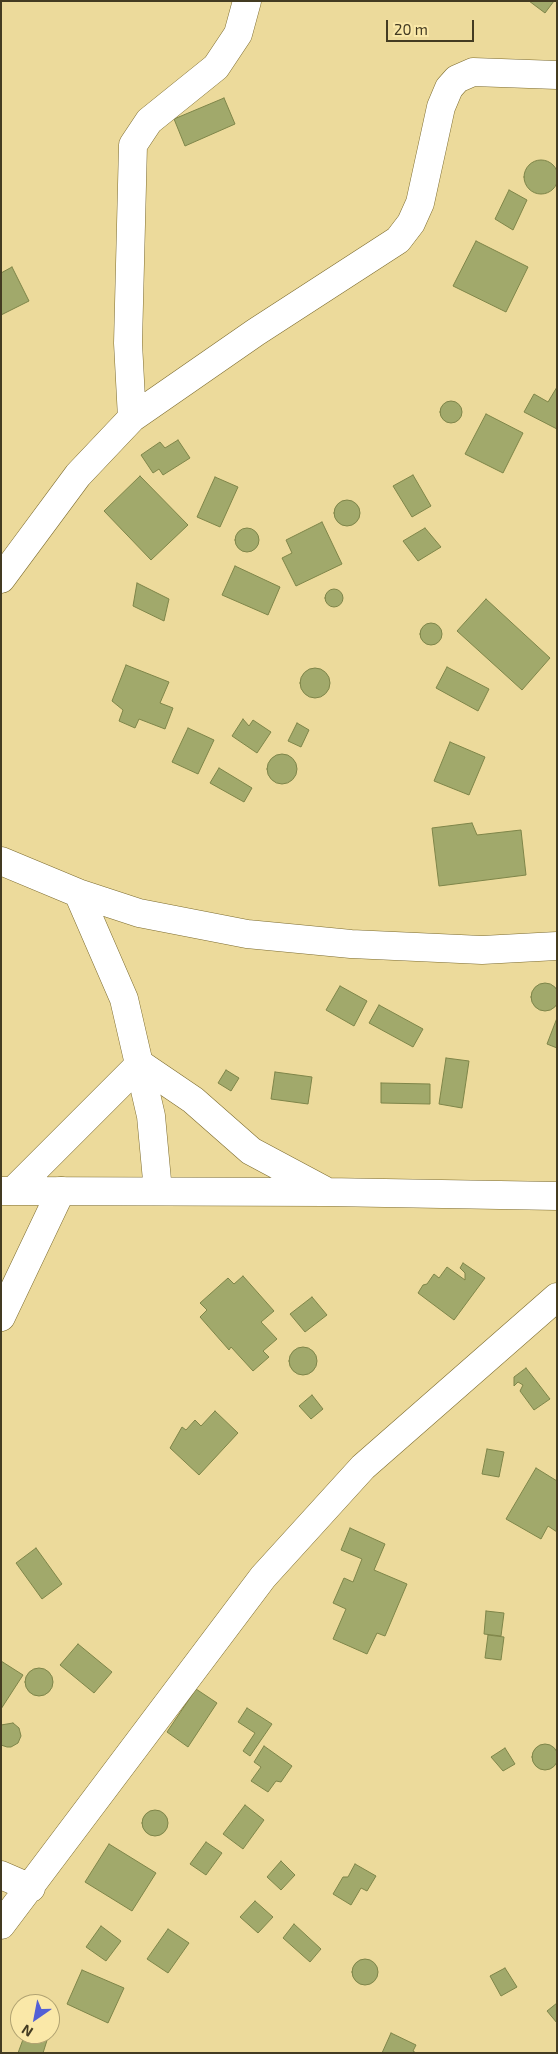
<!DOCTYPE html>
<html>
<head>
<meta charset="utf-8">
<style>
  body { margin:0 }
  #map { position:relative; width:558px; height:2054px; overflow:hidden; background:#ecda9b; font-family:"Exo 2",sans-serif }
  canvas { display:block }
  .frame { position:absolute; inset:0; border:2px solid #433b22; pointer-events:none }
  .north { position:absolute; left:10px; top:1994px; width:50px; height:50px; box-sizing:border-box; background:#fae8a8; border:1px solid #b1a372; border-radius:50%; rotate:213deg; font-size:14px; font-weight:700; line-height:20px; text-align:center; color:#433b22 }
  .north::after { content:''; display:block; margin:auto; width:18px; height:22px; background:#5360d6; clip-path:polygon(50% 0,100% 100%,50% 72%,0 100%) }
  .scale { position:absolute; left:386px; top:20px; width:88px; height:22px; box-sizing:border-box; border:2px solid #433b22; border-top:0; padding-left:6px; font-size:15px; line-height:18px; white-space:nowrap; color:#433b22; -webkit-text-stroke:4px #fae8a8; paint-order:stroke }
</style>
</head>
<body>
<div id="map">
<canvas width="558" height="2054"></canvas>
<div class="frame"></div>
<div class="north">N</div>
<div class="scale">20 m</div>
</div>
<script>
const c = document.querySelector('canvas').getContext('2d');
c.lineJoin = 'round';
function fillPath(path, color) { c.fillStyle = color; c.fill(path, 'evenodd'); }
const shape = rows => new Path2D(rows.map(r => 'M' + r).join(''));
function stroke(path, color, width, dash) { c.strokeStyle = color; c.lineWidth = width; c.lineCap = dash ? 'butt' : 'round'; c.setLineDash(dash || []); c.stroke(path); }
const building = shape([
  [529,1,554,1,545,13,529,1],
  [224,98,235,124,185,146,174,119,224,98],
  '524 177a17 17 0 1 1 34 0a17 17 0 1 1-34 0Z',
  [509,190,527,200,513,230,495,219,509,190],
  [476,241,528,267,506,312,453,286,476,241],
  [12,267,29,301,1,315,1,273,12,267],
  [557,387,557,429,524,412,534,394,548,402,557,387],
  '440 412a11 11 0 1 1 22 0a11 11 0 1 1-22 0Z',
  [486,414,523,433,503,473,465,454,486,414],
  [178,440,190,458,163,475,159,469,153,473,141,455,160,442,165,448,178,440],
  [413,475,431,506,412,517,393,486,413,475],
  [140,476,188,525,151,560,104,511,140,476],
  [215,477,238,487,220,527,197,517,215,477],
  '334 513a13 13 0 1 1 26 0a13 13 0 1 1-26 0Z',
  [322,522,342,564,296,586,282,558,292,553,286,540,322,522],
  '235 540a12 12 0 1 1 24 0a12 12 0 1 1-24 0Z',
  [425,528,441,547,418,561,403,541,425,528],
  [235,566,280,587,268,615,222,595,235,566],
  [137,583,169,599,164,621,133,606,137,583],
  '325 598a9 9 0 1 1 18 0a9 9 0 1 1-18 0Z',
  [486,599,550,658,522,690,457,631,486,599],
  '420 634a11 11 0 1 1 22 0a11 11 0 1 1-22 0Z',
  [126,665,169,682,160,703,173,708,165,729,139,719,135,728,119,721,123,710,112,701,126,665],
  [447,667,489,689,478,711,436,688,447,667],
  '300 683a15 15 0 1 1 30 0a15 15 0 1 1-30 0Z',
  [243,719,249,726,253,720,271,732,257,753,232,736,243,719],
  [297,723,309,730,301,747,288,741,297,723],
  [188,728,214,740,198,774,172,762,188,728],
  [450,742,485,757,469,795,434,781,450,742],
  '267 769a15 15 0 1 1 30 0a15 15 0 1 1-30 0Z',
  [219,768,252,788,244,802,210,783,219,768],
  [472,823,477,835,521,830,526,875,439,886,432,828,472,823],
  '531 997a14 14 0 1 1 28 0a14 14 0 1 1-28 0Z',
  [340,986,367,1001,354,1026,326,1010,340,986],
  [379,1005,423,1029,413,1047,369,1023,379,1005],
  [557,1018,557,1048,547,1044,557,1018],
  [446,1058,469,1061,462,1108,439,1104,446,1058],
  [226,1070,239,1078,231,1091,218,1083,226,1070],
  [275,1072,312,1077,308,1104,271,1099,275,1072],
  [381,1083,430,1084,430,1104,381,1103,381,1083],
  [463,1263,485,1278,454,1320,418,1293,423,1285,427,1284,434,1274,439,1278,447,1267,465,1280,465,1273,460,1268,463,1263],
  [243,1276,274,1311,261,1322,277,1339,263,1351,269,1357,253,1371,231,1347,229,1350,200,1317,207,1310,200,1303,228,1278,234,1284,243,1276],
  [312,1297,327,1315,305,1332,290,1314,312,1297],
  '289 1361a14 14 0 1 1 28 0a14 14 0 1 1-28 0Z',
  [526,1368,550,1399,534,1410,520,1391,523,1385,518,1382,514,1386,514,1377,526,1368],
  [312,1395,323,1409,311,1419,299,1406,312,1395],
  [215,1411,238,1433,199,1475,170,1448,182,1427,186,1430,195,1420,201,1426,215,1411],
  [487,1449,504,1452,499,1477,482,1474,487,1449],
  [536,1468,557,1481,557,1532,548,1526,541,1539,506,1519,536,1468],
  [350,1528,385,1544,374,1570,407,1584,385,1636,377,1633,367,1654,333,1639,346,1609,333,1603,344,1578,353,1582,362,1559,341,1550,350,1528],
  [36,1548,62,1584,42,1599,16,1563,36,1548],
  [486,1611,504,1613,501,1636,484,1634,486,1611],
  [488,1635,504,1637,501,1660,485,1658,488,1635],
  [78,1644,112,1672,94,1693,60,1665,78,1644],
  [1,1661,23,1675,1,1709,1,1661],
  '25 1682a14 14 0 1 1 28 0a14 14 0 1 1-28 0Z',
  [196,1689,217,1703,188,1747,167,1732,196,1689],
  [247,1708,272,1724,250,1756,243,1751,255,1733,238,1722,247,1708],
  [13,1723,19,1728,21,1736,18,1743,11,1747,7,1747,1,1745,1,1725,13,1723],
  '532 1757a13 13 0 1 1 26 0a13 13 0 1 1-26 0Z',
  [264,1746,292,1766,281,1782,276,1781,268,1792,251,1781,261,1767,254,1762,264,1746],
  [505,1748,515,1764,503,1771,491,1757,505,1748],
  [245,1805,264,1820,243,1849,223,1834,245,1805],
  '142 1823a13 13 0 1 1 26 0a13 13 0 1 1-26 0Z',
  [206,1842,222,1853,206,1875,190,1864,206,1842],
  [109,1844,156,1873,132,1911,85,1882,109,1844],
  [281,1861,295,1875,281,1890,267,1877,281,1861],
  [355,1864,376,1876,367,1891,361,1888,351,1905,333,1894,343,1877,348,1877,355,1864],
  [255,1901,273,1917,258,1933,240,1917,255,1901],
  [294,1924,321,1949,310,1962,283,1938,294,1924],
  [101,1926,121,1941,106,1961,86,1947,101,1926],
  [168,1929,189,1943,168,1973,147,1959,168,1929],
  '352 1972a13 13 0 1 1 26 0a13 13 0 1 1-26 0Z',
  [505,1968,517,1987,501,1996,490,1976,505,1968],
  [82,1970,124,1988,108,2023,67,2004,82,1970],
  [557,2003,557,2023,547,2011,557,2003],
  [391,2033,416,2045,413,2051,416,2053,382,2053,391,2033],
  [25,2034,49,2034,43,2053,18,2053,25,2034]
]);
fillPath(building, '#a1a96b');
stroke(building, '#7e8549', 1);
const minor = shape([
  [132,418,128,343,133,145,149,121,216,67,238,34,247,1],
  [1,579,78,475,132,418,256,332,398,240,411,223,420,203,441,107,449,88,457,79,473,72,557,75],
  [1,861,78,893,124,999,151,1116,158,1191],
  [78,893,139,913,247,934,351,944,482,950,557,946],
  [1,1317,61,1191],
  [1,1875,31,1888],
  [1,1925,263,1577,363,1467,557,1297]
]);
const tertiary = shape([
  [1,1191,327,1192,557,1196],
  [13,1191,140,1064,193,1100,251,1151,324,1190]
]);
stroke(minor, '#7c6b2e', 29);
stroke(tertiary, '#7c6b2e', 29);
stroke(minor, '#fff', 28);
stroke(tertiary, '#fff', 28);
</script>
</body>
</html>
